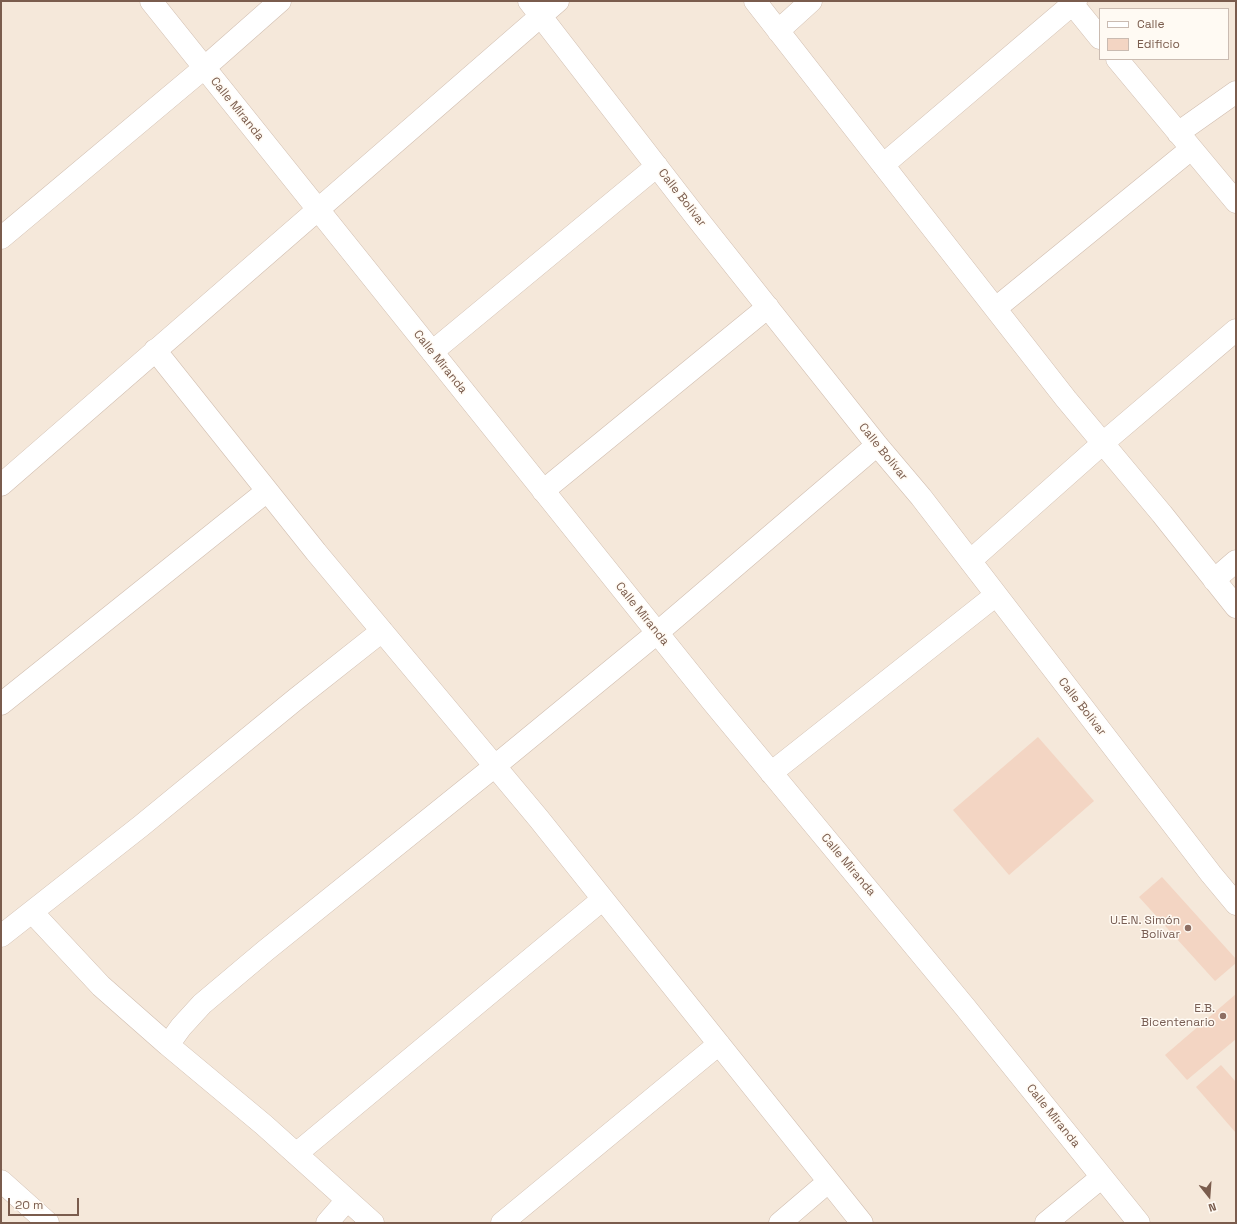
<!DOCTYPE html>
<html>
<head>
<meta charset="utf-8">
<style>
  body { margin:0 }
  #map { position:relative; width:1237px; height:1224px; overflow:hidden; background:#fdf6ec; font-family:"Space Grotesk",sans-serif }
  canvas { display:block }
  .frame { position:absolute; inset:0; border:2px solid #7a5c4d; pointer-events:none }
  .legend { position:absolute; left:1099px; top:8px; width:130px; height:52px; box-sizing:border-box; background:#fffaf3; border:1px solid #cabbb1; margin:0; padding:5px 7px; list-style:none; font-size:12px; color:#7a5c4d }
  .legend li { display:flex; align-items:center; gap:8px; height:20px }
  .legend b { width:20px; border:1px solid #cabbb1 }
  .north { position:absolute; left:1189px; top:1176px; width:40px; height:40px; -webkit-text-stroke:3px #fffaf3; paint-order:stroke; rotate:163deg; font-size:11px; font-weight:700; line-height:16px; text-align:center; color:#7a5c4d }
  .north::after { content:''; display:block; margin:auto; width:14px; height:18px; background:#7a5c4d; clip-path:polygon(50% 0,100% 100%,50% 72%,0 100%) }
  .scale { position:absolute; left:8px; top:1198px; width:71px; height:18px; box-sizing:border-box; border:2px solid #7a5c4d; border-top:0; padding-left:5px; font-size:12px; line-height:14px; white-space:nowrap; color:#7a5c4d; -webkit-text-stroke:3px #fffaf3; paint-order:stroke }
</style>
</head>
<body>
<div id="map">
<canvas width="1237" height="1224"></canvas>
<div class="frame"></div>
<ul class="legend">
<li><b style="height:5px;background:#fff"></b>Calle</li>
<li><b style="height:11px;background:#f3d5c3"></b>Edificio</li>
</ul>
<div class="north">N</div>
<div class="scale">20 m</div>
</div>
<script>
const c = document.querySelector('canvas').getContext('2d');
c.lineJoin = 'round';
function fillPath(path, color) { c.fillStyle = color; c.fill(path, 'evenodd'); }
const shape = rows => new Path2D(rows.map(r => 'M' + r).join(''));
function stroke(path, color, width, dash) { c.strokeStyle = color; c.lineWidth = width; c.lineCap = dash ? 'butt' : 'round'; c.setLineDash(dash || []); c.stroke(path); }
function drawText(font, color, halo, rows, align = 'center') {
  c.font = font + ' "Space Grotesk",sans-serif'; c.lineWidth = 3; c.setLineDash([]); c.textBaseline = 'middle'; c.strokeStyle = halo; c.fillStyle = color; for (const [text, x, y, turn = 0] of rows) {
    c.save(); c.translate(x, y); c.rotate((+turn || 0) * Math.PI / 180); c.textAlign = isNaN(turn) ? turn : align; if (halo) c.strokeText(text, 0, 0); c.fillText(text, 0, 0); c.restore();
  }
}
fillPath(shape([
  [1,1,1236,1,1236,1223,1,1223],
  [1100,9,1228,9,1228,59,1100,59]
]), '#f5e8da');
fillPath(shape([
  [1038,737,1094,801,1009,875,953,810],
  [1162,877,1236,959,1236,963,1215,981,1139,897],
  [1236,994,1236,1039,1187,1080,1165,1055],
  [1221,1065,1236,1082,1236,1133,1196,1087]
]), '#f3d5c3');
const minor = shape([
  [151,1,712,701,965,1007,1139,1223],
  [529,1,696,217,877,445,921,497,1211,874,1236,904],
  [755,1,1066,399,1162,514,1236,607],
  [1070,1,1100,38],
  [778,31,811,1],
  [1117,59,1236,202],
  [1178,133,1236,92],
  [883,165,1076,1],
  [1,238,204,68,280,1],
  [996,308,1191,149],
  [155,350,316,552,539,819,862,1223],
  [432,352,657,166],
  [1,485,558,1],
  [543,491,768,307],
  [970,561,1103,443,1236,330],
  [1214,580,1236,561],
  [1,704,267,491],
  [771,773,996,595],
  [32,912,101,986,168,1045,264,1125,373,1223],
  [1,936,141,826,296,699,382,631],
  [168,1045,181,1027,202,1004,265,951,495,766,657,633,877,445],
  [296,1154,603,899],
  [1,1181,48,1223],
  [327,1223,347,1200],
  [502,1223,719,1044],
  [780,1223,828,1182],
  [1046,1223,1102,1177]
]);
stroke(minor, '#d1beb0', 23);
stroke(minor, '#fff', 22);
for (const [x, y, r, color] of [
  [1188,928,4,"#8d6e63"],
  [1223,1016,4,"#8d6e63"]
]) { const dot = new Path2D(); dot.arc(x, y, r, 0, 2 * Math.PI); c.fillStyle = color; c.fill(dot); stroke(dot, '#fffaf3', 1.5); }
drawText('12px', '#7a5c4d', '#fffaf3', [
  ["Calle Miranda",237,109,51],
  ["Calle Bolívar",682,198,52],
  ["Calle Miranda",440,362,51],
  ["Calle Bolívar",883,452,51],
  ["Calle Miranda",642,614,51],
  ["Calle Bolívar",1082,707,52],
  ["Calle Miranda",848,865,50],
  ["Calle Miranda",1053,1116,51]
]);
drawText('12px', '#785e54', '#fffaf3', [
  ["U.E.N. Simón",1180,921],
  ["Bolívar",1180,935],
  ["E.B.",1215,1009],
  ["Bicentenario",1215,1023]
], 'right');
</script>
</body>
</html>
